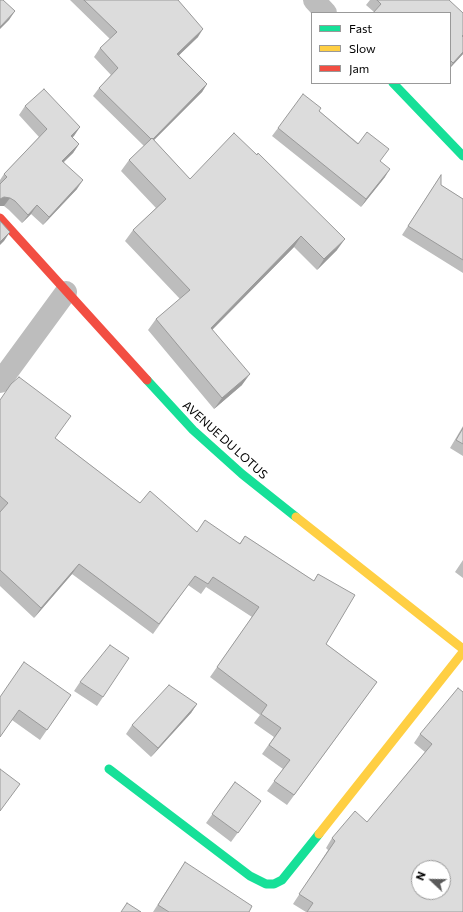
<!DOCTYPE html>
<html>
<head>
<meta charset="utf-8">
<style>
  body { margin:0 }
  #map { position:relative; width:463px; height:912px; overflow:hidden; background:#fff; font-family:Commissioner,sans-serif }
  canvas { display:block }
  .legend { position:absolute; left:311px; top:12px; width:140px; height:72px; box-sizing:border-box; background:#fff; border:1px solid #999; margin:0; padding:5px 7px; list-style:none; font-size:12px; color:#000 }
  .legend li { display:flex; align-items:center; gap:8px; height:20px }
  .legend b { width:20px; border:1px solid #999 }
  .north { position:absolute; left:411px; top:860px; width:40px; height:40px; box-sizing:border-box; background:#fff; border:1px solid #999; border-radius:50%; rotate:292deg; font-size:11px; font-weight:700; line-height:16px; text-align:center; color:#000 }
  .north::after { content:''; display:block; margin:auto; width:14px; height:18px; background:#595959; clip-path:polygon(50% 0,100% 100%,50% 72%,0 100%) }
</style>
</head>
<body>
<div id="map">
<canvas width="463" height="912"></canvas>
<ul class="legend">
<li><b style="height:5px;background:#16e098"></b>Fast</li>
<li><b style="height:5px;background:#ffcf43"></b>Slow</li>
<li><b style="height:5px;background:#f24e42"></b>Jam</li>
</ul>
<div class="north">N</div>
</div>
<script>
const c = document.querySelector('canvas').getContext('2d');
c.lineJoin = 'round';
const shape = rows => new Path2D(rows.map(r => 'M' + r).join(''));
function stroke(path, color, width, dash) { c.strokeStyle = color; c.lineWidth = width; c.lineCap = dash ? 'butt' : 'round'; c.setLineDash(dash || []); c.stroke(path); }
function fillPath(path, color) { c.fillStyle = color; c.fill(path, 'evenodd'); }
function drawText(font, color, halo, rows, align = 'center') {
  c.font = font + ' Commissioner,sans-serif'; c.lineWidth = 3; c.setLineDash([]); c.textBaseline = 'middle'; c.strokeStyle = halo; c.fillStyle = color; for (const [text, x, y, turn = 0] of rows) {
    c.save(); c.translate(x, y); c.rotate((+turn || 0) * Math.PI / 180); c.textAlign = isNaN(turn) ? turn : align; if (halo) c.strokeText(text, 0, 0); c.fillText(text, 0, 0); c.restore();
  }
}
stroke(shape([
  [314,0,326,13],
  [0,382,66,292]
]), '#bdbdbd', 22);
stroke(shape([
  [393,83,463,156],
  [147,380,193,430,242,474,296,517],
  [109,769,250,876,266,884,274,884,282,880,319,834]
]), '#16e098', 9);
stroke(shape([
  [296,517,463,649],
  [319,834,463,652]
]), '#ffcf43', 9);
stroke(shape([
  [0,218,147,380]
]), '#f24e42', 9);
fillPath(shape([
  [70,0,178,0,198,37,179,55,207,84,202,92,154,140,190,179,337,250,317,270,294,247,212,330,242,385,214,409,148,330,156,319,180,299,125,241,133,230,156,208,121,171,129,160,144,146,93,96,99,88,111,75,94,57,100,48,110,39],
  [370,0,449,0,463,54,450,68,450,13,374,12,366,5],
  [25,106,80,127,72,137,79,144,73,153,64,162,77,189,43,225,31,214,22,223,9,210,4,206,0,206,0,180,4,174,39,137,19,115],
  [319,111,380,161,385,177,361,207,272,136,278,128],
  [441,175,441,185,463,199,463,273,402,235],
  [0,400,55,438,140,503,197,532,240,543,245,536,314,581,318,574,326,644,377,682,287,805,267,791,283,769,262,754,274,737,254,723,260,715,210,677,252,617,206,587,201,594,188,585,153,634,72,574,34,618,0,586],
  [463,426,463,456,450,448],
  [463,560,463,578,455,572],
  [80,682,103,697,97,706,74,691],
  [463,692,463,912,306,912,293,904,328,850,326,848,332,838,367,822,425,752,414,743,420,734],
  [71,695,40,740,12,720,0,697],
  [197,704,191,713,151,757,126,734,132,725],
  [235,782,261,801,231,842,206,823],
  [185,862,249,912,153,912]
]), '#bdbdbd');
fillPath(shape([
  [15,11,9,20,0,29,0,27],
  [203,29,198,37,172,62,177,54],
  [463,52,463,54,450,68,450,67,453,63],
  [207,84,202,92,146,148,152,140],
  [80,127,74,136,65,145,71,136],
  [79,144,73,153,56,169,62,161],
  [390,169,385,177,361,207,366,199],
  [83,180,77,189,43,225,49,217],
  [4,197,10,198,4,206,0,206,0,199],
  [37,205,31,214,22,223,28,215],
  [10,232,4,241,0,245,0,242],
  [301,236,294,247,203,339,211,328],
  [345,239,337,250,317,270,324,259],
  [250,374,242,385,214,409,222,398],
  [79,564,72,574,34,618,41,608],
  [197,704,191,713,151,757,158,748]
]), '#9a9a9a');
const building = shape([
  [0,0,3,0,15,11,0,27,0,0],
  [84,0,178,0,203,29,177,54,207,84,153,139,152,138,151,139,99,88,118,68,100,48,117,32,84,0],
  [377,0,449,0,463,13,463,35,462,36,463,37,463,52,453,63,450,60,450,13,373,13,381,4,377,0],
  [44,89,80,127,71,136,79,144,62,161,83,180,49,217,37,205,28,215,15,201,10,198,4,197,0,199,0,184,7,177,4,174,47,129,25,106,44,89],
  [303,94,321,108,319,111,358,144,367,132,389,149,380,161,390,169,366,199,278,128,303,94],
  [234,133,257,155,258,153,345,239,324,259,301,236,211,328,250,374,222,398,156,319,190,290,133,230,166,199,129,160,152,138,190,179,234,133],
  [441,175,441,185,463,199,463,260,408,226,441,175],
  [0,221,10,232,0,242,0,221],
  [19,377,71,416,55,438,140,503,150,491,197,532,205,520,240,544,245,536,314,581,318,574,355,595,326,644,377,682,294,795,274,781,290,760,269,745,281,728,261,714,267,705,217,667,259,607,213,577,208,584,195,576,159,624,79,564,41,608,0,570,0,512,8,503,0,496,0,400,11,384,19,377],
  [463,428,463,444,456,440,463,428],
  [110,645,129,658,103,697,80,682,110,645],
  [24,662,71,695,47,730,19,710,0,737,0,697,24,662],
  [169,685,197,704,158,748,132,725,169,685],
  [458,688,463,692,463,912,307,912,313,903,299,894,335,841,332,838,355,811,367,822,432,744,420,734,458,688],
  [419,868,443,868,443,892,419,892,419,868],
  [0,769,20,784,0,811,0,769],
  [235,782,261,801,238,833,212,814,235,782],
  [185,862,252,906,249,912,169,912,158,905,185,862],
  [127,903,141,912,121,912,127,903]
]);
fillPath(building, '#dcdcdc');
stroke(building, '#9a9a9a', 1);
drawText('12px', '#000', '#fff', [
  ["AVENUE DU LOTUS",225,440,42]
]);
</script>
</body>
</html>
